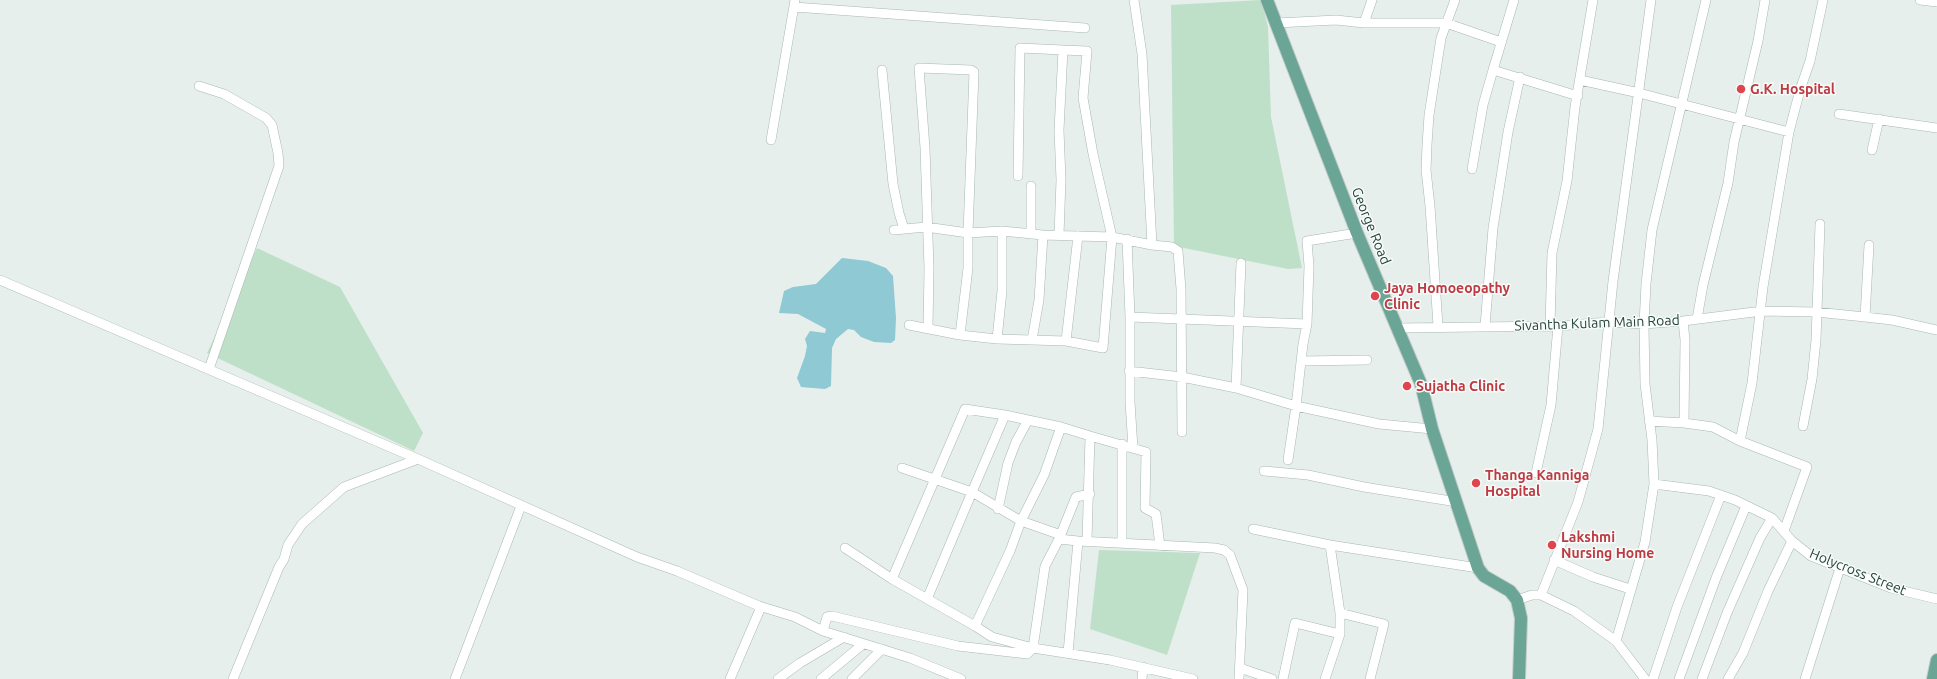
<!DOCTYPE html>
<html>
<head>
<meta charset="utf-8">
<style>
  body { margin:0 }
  canvas { display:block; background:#e6efeb }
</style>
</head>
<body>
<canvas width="1937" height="679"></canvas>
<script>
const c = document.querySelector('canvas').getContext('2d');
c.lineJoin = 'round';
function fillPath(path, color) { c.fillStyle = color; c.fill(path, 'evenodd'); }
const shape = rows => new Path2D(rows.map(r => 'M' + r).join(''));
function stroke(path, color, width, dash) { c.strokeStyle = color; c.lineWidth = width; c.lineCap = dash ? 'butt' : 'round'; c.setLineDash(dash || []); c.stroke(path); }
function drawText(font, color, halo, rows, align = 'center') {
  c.font = font + ' Ubuntu,sans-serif'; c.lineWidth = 3; c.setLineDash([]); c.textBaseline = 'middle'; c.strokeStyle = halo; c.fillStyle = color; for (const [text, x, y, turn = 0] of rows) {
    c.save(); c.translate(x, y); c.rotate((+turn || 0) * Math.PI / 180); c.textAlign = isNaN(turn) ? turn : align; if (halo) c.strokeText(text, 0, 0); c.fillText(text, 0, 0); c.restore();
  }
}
fillPath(shape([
  [1261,0,1268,27,1271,117,1302,268,1288,269,1174,246,1171,5],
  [257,248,340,287,423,433,414,451,207,353],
  [1099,550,1200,553,1167,655,1090,629]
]), '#bfe0c8');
fillPath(shape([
  [842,258,868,261,886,268,893,276,896,318,895,340,891,343,874,342,861,337,854,330,848,329,836,339,832,348,831,386,825,389,801,387,797,378,805,356,807,346,805,339,810,331,825,333,826,329,798,314,779,313,784,291,793,287,816,284]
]), '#8ec9d4');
const minor = shape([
  [1514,0,1493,70,1578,96],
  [1920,0,1937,2],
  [794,7,1085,28],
  [1277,23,1336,20,1364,23,1446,23,1501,42],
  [1364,23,1372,0],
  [882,70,893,184,899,213,904,229],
  [1580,80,1639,93,1789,132],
  [199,86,224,94,266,118,272,125,278,153,279,166,209,369],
  [1839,114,1937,128],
  [771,140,795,0],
  [1872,150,1879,119],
  [1472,169,1483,105,1493,70],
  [1018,176,1020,48,1063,50,1059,130,1061,180,1059,235],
  [1031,186,1031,234],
  [894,230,926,227,968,233,968,268,960,335],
  [1127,239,1130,317,1130,402,1133,448],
  [1152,245,1172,247,1178,251,1181,289,1182,432],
  [0,280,418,459,637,557,677,571,759,606,795,617,823,631,910,658,961,679],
  [1130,317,1307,324],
  [1865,317,1869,245],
  [1697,319,1703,285,1728,183,1734,142,1758,41,1765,0],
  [909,325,960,335,997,339,1066,341,1103,348,1112,237,1093,154,1083,98,1087,51,1063,50],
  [1438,326,1430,206,1426,170,1427,145,1429,115,1441,38,1455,0],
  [1485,326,1493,228,1508,132,1520,77],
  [1550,326,1552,253,1567,181,1575,107,1593,0],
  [928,328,929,268,925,148,919,68,971,70,974,72,968,233,1002,231,1043,235,1112,237,1152,245,1142,54,1134,0],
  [1398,328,1558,326,1608,322,1644,324,1683,321,1762,311,1816,312,1865,317,1892,320,1937,330],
  [997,339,1002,291,1002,231],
  [1032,340,1039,300,1043,235],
  [1066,341,1078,236],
  [1301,361,1367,360],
  [1129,371,1182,377,1236,388,1296,406,1379,424,1432,429],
  [1236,388,1241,263],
  [1649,421,1684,423,1685,340,1683,321],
  [1684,423,1713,427,1740,441,1807,467,1784,531],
  [1803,426,1812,379,1816,340,1820,224],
  [1090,436,1146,452,1145,508,1156,514,1160,546],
  [1740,441,1752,383,1763,287,1789,132,1800,90,1810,61,1823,0],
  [1288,460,1296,406,1303,344,1307,324,1309,266,1307,241,1357,233],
  [902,468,972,492,1005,415,1028,420],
  [1264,471,1308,475,1364,487,1457,502],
  [1536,473,1551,405,1558,326],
  [1654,484,1709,491,1735,500,1772,518,1792,541,1811,556,1891,588,1937,599],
  [998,509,1008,463,1016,442,1028,420,1061,427,1090,436,1087,541],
  [1253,529,1330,545],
  [1061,535,1021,521,1044,475,1061,427],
  [1059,539,1078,541,1068,653],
  [1078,541,1215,548,1224,550,1230,555,1243,590,1239,679],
  [1122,544,1122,444],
  [845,548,892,579,975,626],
  [1554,560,1593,577,1630,589],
  [892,579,965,409,1005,415],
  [1541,595,1578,502,1598,429,1613,281,1651,0],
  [927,599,972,492,1021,521,1010,551,975,626,992,637,1033,648,1110,660,1193,679],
  [1517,600,1532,595,1541,595,1574,611,1616,641,1645,679],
  [1340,613,1384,624,1370,679],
  [823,631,827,617,832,616,958,646,1027,654,1033,648,1045,566,1059,539,1076,497,1090,494],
  [1616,641,1645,542,1654,484,1652,440,1645,384,1644,324,1646,284,1652,230,1706,0],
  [1240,668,1272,679],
  [233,679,279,567,284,559,288,545,302,524,344,487,418,459],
  [455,679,521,506],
  [730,679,761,607],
  [778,679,800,663,844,637],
  [821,679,863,644],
  [852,679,882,649],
  [1142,679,1143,667],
  [1283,679,1295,623,1340,634,1340,613,1330,545,1478,568],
  [1325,679,1340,634],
  [1653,679,1677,607,1721,495],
  [1679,679,1716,578,1746,506],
  [1702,679,1727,613,1760,538,1772,518],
  [1728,679,1743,653,1768,591,1792,541],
  [1805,679,1840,568]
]);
const major = shape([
  [1267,0,1357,233,1421,384,1432,429,1478,568,1484,576,1510,591,1517,600,1521,618,1519,679],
  [1933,679,1937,660]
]);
stroke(minor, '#a8b8b2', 10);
stroke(major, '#c2cac8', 14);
stroke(minor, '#fff', 9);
stroke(major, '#6aa596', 12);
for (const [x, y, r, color] of [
  [1741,89,5,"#e0444e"],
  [1375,296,5,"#e0444e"],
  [1407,386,5,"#e0444e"],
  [1476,483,5,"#e0444e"],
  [1552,545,5,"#e0444e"]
]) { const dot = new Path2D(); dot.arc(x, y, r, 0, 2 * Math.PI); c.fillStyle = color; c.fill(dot); stroke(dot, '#f7fbf9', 1.5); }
drawText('bold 14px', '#be3a42', '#f7fbf9', [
  ["G.K. Hospital",1750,89],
  ["Jaya Homoeopathy",1384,288],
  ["Clinic",1384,304],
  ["Sujatha Clinic",1416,386],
  ["Thanga Kanniga",1485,475],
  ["Hospital",1485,491],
  ["Lakshmi",1561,537],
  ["Nursing Home",1561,553]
], 'left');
drawText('14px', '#24423a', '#f7fbf9', [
  ["George Road",1371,226,68],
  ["Sivantha Kulam Main Road",1597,323,-2],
  ["Holycross Street",1858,572,22]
]);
</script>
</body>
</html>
